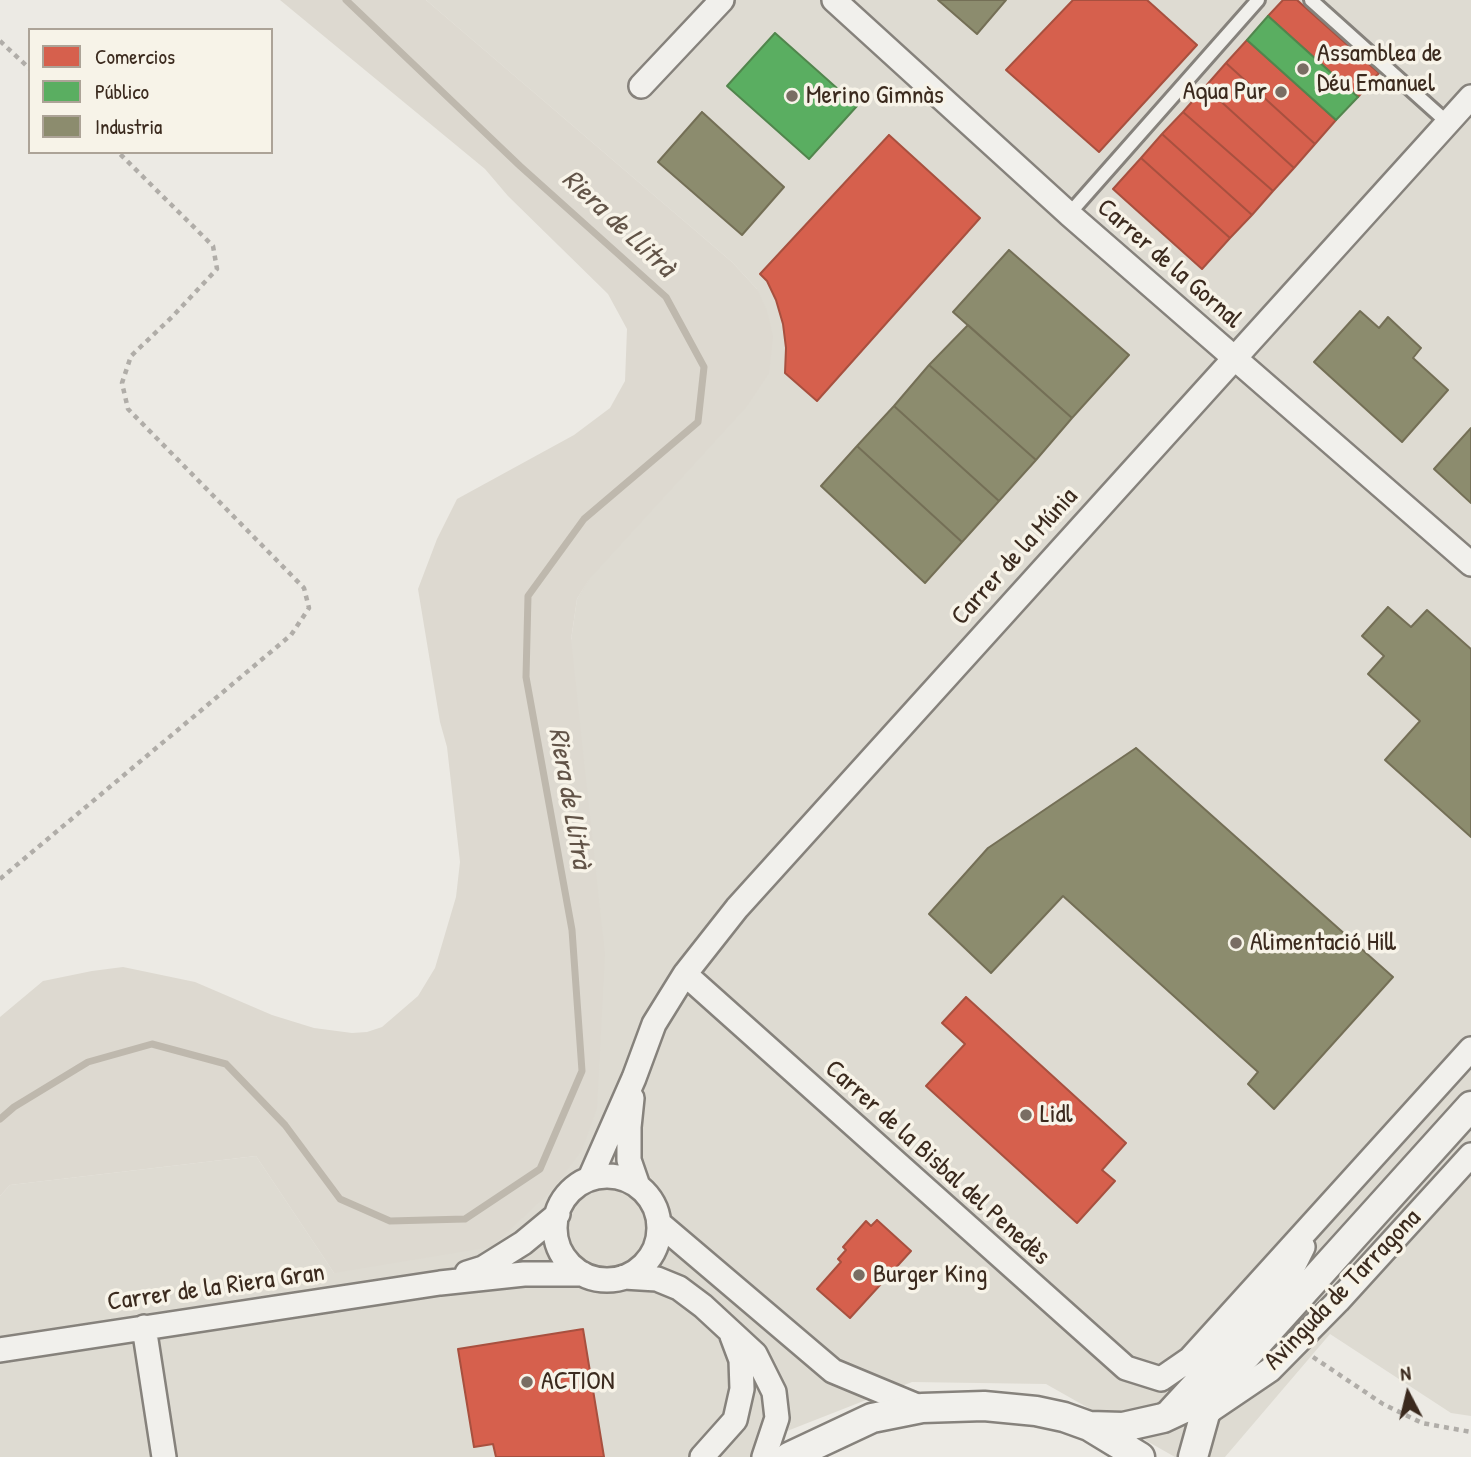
<!DOCTYPE html>
<html>
<head>
<meta charset="utf-8">
<style>
  body { margin:0 }
  #map { position:relative; width:1471px; height:1457px; overflow:hidden; background:#eceae4; font-family:"Patrick Hand",sans-serif }
  canvas { display:block }
  .legend { position:absolute; left:28px; top:28px; width:245px; height:126px; box-sizing:border-box; background:#f7f3e8; border:2px solid #aca397; margin:0; padding:9px 12px; list-style:none; font-size:21px; color:#3b2a1e }
  .legend li { display:flex; align-items:center; gap:14px; height:35px }
  .legend b { width:35px; border:2px solid #aca397 }
  .north { position:absolute; left:1373px; top:1359px; width:70px; height:70px; -webkit-text-stroke:5px #f7f3e8; paint-order:stroke; rotate:353deg; font-size:19px; font-weight:700; line-height:28px; text-align:center; color:#3b2a1e }
  .north::after { content:''; display:block; margin:auto; width:24px; height:32px; background:#3b2a1e; clip-path:polygon(50% 0,100% 100%,50% 72%,0 100%) }
</style>
</head>
<body>
<div id="map">
<canvas width="1471" height="1457"></canvas>
<ul class="legend">
<li><b style="height:19px;background:#d6604d"></b>Comercios</li>
<li><b style="height:19px;background:#5aae61"></b>Público</li>
<li><b style="height:19px;background:#8c8c6e"></b>Industria</li>
</ul>
<div class="north">N</div>
</div>
<script>
const c = document.querySelector('canvas').getContext('2d');
c.lineJoin = 'round';
function fillPath(path, color) { c.fillStyle = color; c.fill(path, 'evenodd'); }
const shape = rows => new Path2D(rows.map(r => 'M' + r).join(''));
function stroke(path, color, width, dash) { c.strokeStyle = color; c.lineWidth = width; c.lineCap = dash ? 'butt' : 'round'; c.setLineDash(dash || []); c.stroke(path); }
function drawText(font, color, halo, rows, align = 'center') {
  c.font = font + ' "Patrick Hand",sans-serif'; c.lineWidth = 7; c.setLineDash([]); c.textBaseline = 'middle'; c.strokeStyle = halo; c.fillStyle = color; for (const [text, x, y, turn = 0] of rows) {
    c.save(); c.translate(x, y); c.rotate((+turn || 0) * Math.PI / 180); c.textAlign = isNaN(turn) ? turn : align; if (halo) c.strokeText(text, 0, 0); c.fillText(text, 0, 0); c.restore();
  }
}
fillPath(shape([
  [426,0,1471,0,1471,1416,1451,1413,1330,1334,1225,1457,1175,1457,1046,1384,912,1382,782,1433,751,1457,0,1457,0,1196,10,1185,256,1156,334,1273,571,640,577,599,757,289,732,262]
]), '#dedbd2');
fillPath(shape([
  [280,0,426,0,732,262,757,289,767,311,773,336,769,373,747,406,590,578,577,599,571,640,605,955,597,1108,582,1150,552,1190,491,1247,334,1273,256,1156,10,1185,0,1196,0,1017,43,981,92,971,123,967,195,982,272,1015,314,1028,352,1033,367,1032,382,1027,418,996,435,968,456,897,460,862,447,747,440,722,418,589,437,539,457,499,574,435,610,408,625,381,627,329,608,294,508,196,485,169]
]), '#ddd9d0');
const shops = shape([
  [1073,0,1147,0,1197,45,1099,152,1006,70,1073,0],
  [1283,0,1297,0,1379,73,1358,97,1268,16,1283,0],
  [1247,40,1336,120,1315,144,1226,63,1247,40],
  [1226,63,1315,144,1294,168,1205,87,1226,63],
  [1205,87,1294,168,1273,191,1183,112,1205,87],
  [1183,112,1273,191,1252,215,1162,134,1183,112],
  [1162,134,1252,215,1230,238,1141,158,1162,134],
  [889,135,980,218,817,401,785,373,786,348,783,324,776,300,767,281,760,274,889,135],
  [1141,158,1230,238,1202,269,1113,189,1141,158],
  [966,997,1126,1143,1102,1170,1115,1181,1077,1223,926,1086,965,1044,942,1023,966,997],
  [877,1220,911,1251,850,1318,817,1289,841,1262,838,1259,846,1250,843,1247,866,1221,871,1226,877,1220],
  [583,1329,604,1457,496,1457,493,1444,474,1447,458,1349,583,1329]
]);
fillPath(shops, '#d6604d');
stroke(shops, '#a8503f', 2);
const public = shape([
  [1268,16,1358,97,1336,120,1247,40,1268,16],
  [775,33,857,106,809,159,727,86,775,33]
]);
fillPath(public, '#5aae61');
stroke(public, '#51864d', 2);
const industry = shape([
  [938,0,1006,0,977,34,938,0],
  [702,112,784,187,742,235,658,162,702,112],
  [1009,250,1129,355,1072,418,953,312,1009,250],
  [1360,311,1379,328,1388,317,1421,348,1413,358,1448,390,1402,442,1314,362,1360,311],
  [968,325,1072,418,1036,460,929,365,968,325],
  [929,365,1036,460,999,501,894,406,929,365],
  [894,406,999,501,962,542,857,446,894,406],
  [1471,428,1471,503,1434,469,1471,428],
  [857,446,962,542,925,583,821,486,857,446],
  [1388,607,1411,627,1427,610,1471,649,1471,837,1385,760,1420,721,1368,674,1384,656,1362,636,1388,607],
  [1136,748,1393,977,1274,1109,1248,1084,1258,1072,1063,896,991,973,929,914,988,848,1136,748]
]);
fillPath(industry, '#8c8c6e');
stroke(industry, '#746f56', 2);
stroke(shape([
  [0,1119,14,1107,88,1062,152,1044,226,1064,285,1125,340,1199,390,1221,465,1219,540,1169,582,1071,572,930,526,677,528,596,584,519,698,422,704,367,666,297,520,166,346,0]
]), '#beb8ad', 7);
const service = shape([
  [1311,0,1448,123],
  [1069,214,1258,0]
]);
const minor = shape([
  [834,0,1069,214,1471,564],
  [641,86,722,0],
  [685,974,1126,1368,1161,1379,1190,1359,1471,1049],
  [632,1098,629,1127,629,1160,638,1186],
  '555 1228a52 52 0 1 1 104 0a52 52 0 1 1-104 0Z',
  [590,1178,634,1078,654,1024,685,974,737,908,1471,97],
  [660,1224,833,1371,922,1408],
  [467,1273,483,1268,523,1243,558,1214],
  [624,1277,657,1279,679,1288,703,1306,755,1354,774,1392,777,1418,764,1457],
  [144,1327,164,1457],
  [0,1350,440,1283,524,1274,583,1274],
  [1170,1410,1255,1318,1290,1273,1303,1247],
  [1205,1414,1270,1370,1338,1301,1471,1155],
  [702,1457,735,1420,742,1389,741,1360,732,1336]
]);
const tertiary = shape([
  [1089,1426,1123,1427,1163,1418,1195,1403,1222,1382,1471,1106],
  [789,1457,872,1418,922,1408,984,1406,1036,1411,1064,1417,1089,1426,1140,1457],
  [1193,1457,1205,1414,1219,1388]
]);
stroke(service, '#86827c', 18);
stroke(minor, '#86827c', 28);
stroke(tertiary, '#86827c', 33);
stroke(shape([
  [0,41,30,69],
  [0,879,291,635,309,608,304,588,128,409,122,383,131,356,172,317,217,269,213,246,118,152],
  [1313,1357,1383,1404,1422,1423,1471,1432]
]), '#b0ada8', 4.5, [5, 5]);
stroke(service, '#f1f0ec', 12);
stroke(minor, '#f1f0ec', 23);
stroke(tertiary, '#f1f0ec', 28);
for (const [x, y, r, color] of [
  [1303,69,7,"#796d63"],
  [1281,92,7,"#796d63"],
  [792,96,7,"#796d63"],
  [1236,943,7,"#796d63"],
  [1026,1115,7,"#796d63"],
  [859,1275,7,"#796d63"],
  [527,1382,7,"#796d63"]
]) { const dot = new Path2D(); dot.arc(x, y, r, 0, 2 * Math.PI); c.fillStyle = color; c.fill(dot); stroke(dot, '#f7f3e8', 2.5); }
drawText('26px', '#3b2a1e', '#f7f3e8', [
  ["Assamblea de",1317,54],
  ["Déu Emanuel",1317,84],
  ["Aqua Pur",1267,92,"right"],
  ["Merino Gimnàs",806,96],
  ["Alimentació Hill",1250,943],
  ["Lidl",1040,1115],
  ["Burger King",873,1275],
  ["ACTION",541,1382]
], 'left');
drawText('26px', '#3b2a1e', '#f7f3e8', [
  ["Carrer de la Gornal",1169,264,41],
  ["Carrer de la Múnia",1015,557,-48],
  ["Carrer de la Bisbal del Penedès",937,1163,42],
  ["Carrer de la Riera Gran",216,1288,-8],
  ["Avinguda de Tarragona",1343,1290,-46]
]);
drawText('italic 28px', '#625448', '#f7f3e8', [
  ["Riera de Llitrà",618,224,43],
  ["Riera de Llitrà",569,798,80]
]);
</script>
</body>
</html>
